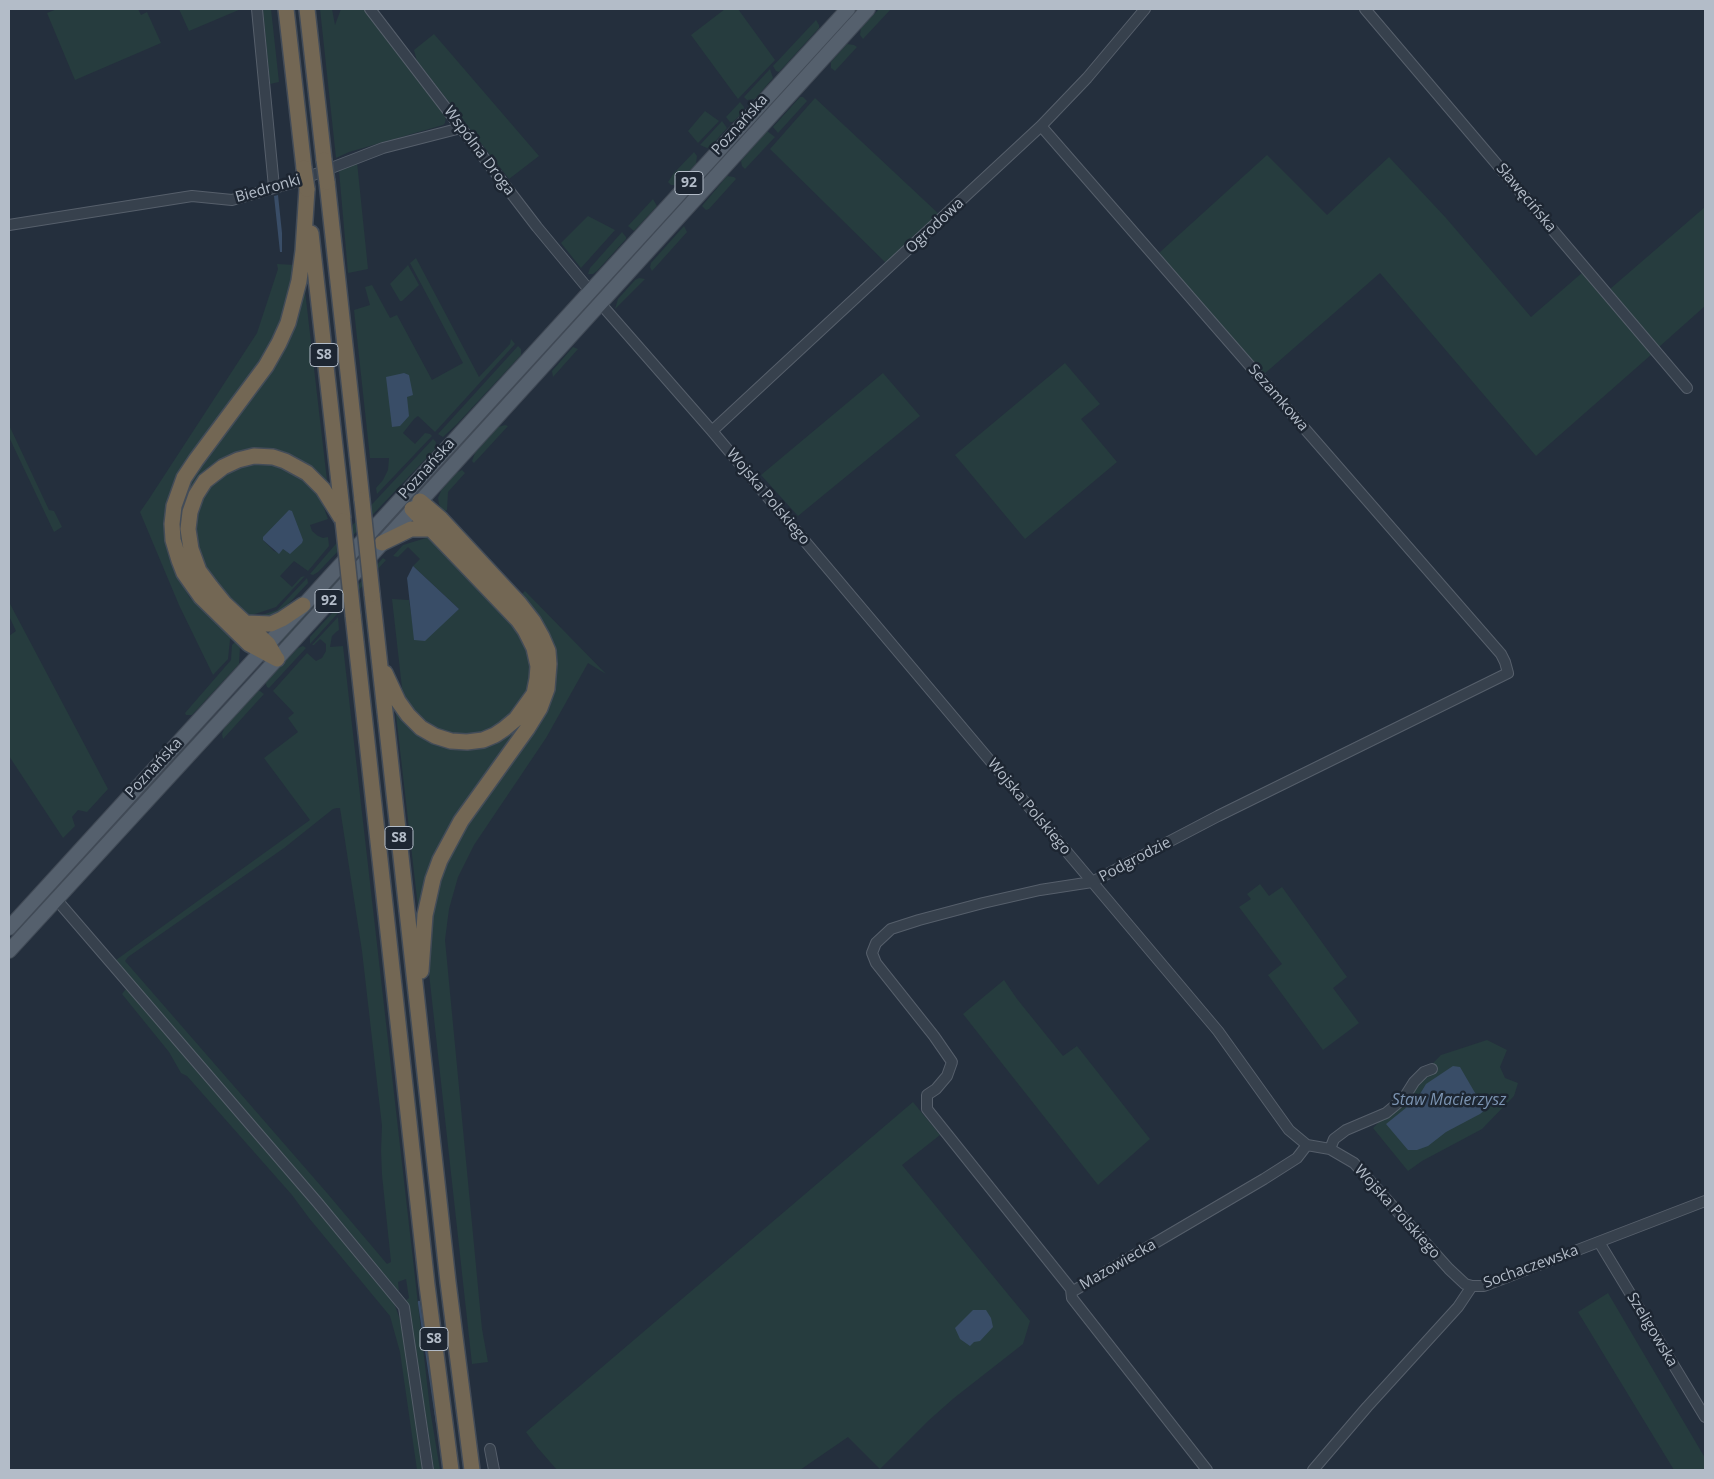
<!DOCTYPE html>
<html>
<head>
<meta charset="utf-8">
<style>
  body { margin:0 }
  #map { position:relative; width:1714px; height:1479px; overflow:hidden; background:#242f3d; font-family:"Open Sans",sans-serif }
  canvas { display:block }
  .frame { position:absolute; inset:0; border:10px solid #b3bcc8; pointer-events:none }
</style>
</head>
<body>
<div id="map">
<canvas width="1714" height="1479"></canvas>
<div class="frame"></div>
</div>
<script>
const c = document.querySelector('canvas').getContext('2d');
c.lineJoin = 'round';
function fillPath(path, color) { c.fillStyle = color; c.fill(path, 'evenodd'); }
const shape = rows => new Path2D(rows.map(r => 'M' + r).join(''));
function stroke(path, color, width, dash) { c.strokeStyle = color; c.lineWidth = width; c.lineCap = dash ? 'butt' : 'round'; c.setLineDash(dash || []); c.stroke(path); }
function drawText(font, color, halo, rows, align = 'center') {
  c.font = font + ' "Open Sans",sans-serif'; c.lineWidth = 5; c.setLineDash([]); c.textBaseline = 'middle'; c.strokeStyle = halo; c.fillStyle = color; for (const [text, x, y, turn = 0] of rows) {
    c.save(); c.translate(x, y); c.rotate((+turn || 0) * Math.PI / 180); c.textAlign = isNaN(turn) ? turn : align; if (halo) c.strokeText(text, 0, 0); c.fillText(text, 0, 0); c.restore();
  }
}
fillPath(shape([
  [57,9,138,9,141,15,147,12,161,43,75,80,47,13],
  [179,9,241,9,189,31],
  [263,9,271,9,279,82,270,84],
  [320,9,332,9,335,25,341,9,365,9,446,116,445,123,443,125,349,152,336,158],
  [725,9,738,9,775,60,738,99,691,35],
  [854,9,862,9,645,245,641,241],
  [879,9,891,9,863,39,860,35,861,28],
  [816,20,819,25,819,28,779,72,776,71,773,66],
  [434,34,539,156,509,179,417,61,414,50],
  [847,44,854,45,857,47,835,71,831,68,831,62],
  [770,69,773,78,755,99,747,100,744,97],
  [800,97,803,97,807,101,778,133,773,127],
  [815,98,941,216,888,265,770,149],
  [740,102,744,107,743,112,733,122,730,122,726,117],
  [705,111,719,121,698,143,688,131],
  [722,121,727,128,710,147,707,148,700,145],
  [767,131,775,137,745,169,742,166,741,161],
  [694,152,697,156,696,164,675,185,671,185,668,182,674,173],
  [1267,155,1327,215,1389,157,1446,218,1531,317,1583,272,1652,354,1536,456,1380,273,1263,375,1159,253],
  [357,162,368,269,348,273,339,171],
  [727,176,734,177,736,179,709,209,706,210,702,206],
  [653,199,657,206,634,231,628,226],
  [1705,207,1705,306,1659,347,1610,289],
  [588,216,615,230,581,268,561,243],
  [684,226,687,232,652,271,650,267,651,263],
  [622,232,626,237,626,239,597,271,593,274,588,274,590,268],
  [416,258,479,377,510,344,511,339,515,344,435,432,418,416,414,419,403,433,415,444,425,433,430,434,432,436,377,494,376,488,383,480,388,470,389,458,370,458,354,310,370,305,365,287,372,285,390,318,397,315,432,380,463,363,410,263],
  [277,264,295,265,288,305,273,344,175,481,168,497,164,523,165,542,176,573,190,598,232,635,230,640,228,659,213,675,179,605,140,512,149,499,257,333,278,269],
  [408,265,419,285,402,301,400,301,390,284],
  [639,278,645,279,615,309,618,299,635,280],
  [304,282,328,489,306,463,285,453,268,449,244,450,224,459,187,502,179,526,184,493,200,466,248,403],
  [571,318,576,322,426,485,428,479,510,390],
  [518,346,521,349,521,355,457,424,443,437,438,434],
  [573,347,578,349,553,377,552,371],
  [1065,363,1100,404,1081,419,1117,462,1025,539,955,455],
  [883,373,920,416,798,516,761,475],
  [9,425,49,510,54,511,62,527,54,532,9,437],
  [505,425,508,426,474,463,472,461,475,453,498,427],
  [433,439,436,442,435,449,323,567,318,572,313,575,310,574,347,531],
  [248,462,265,462,295,470,318,491,328,519,310,525,312,531,318,536,323,538,328,537,329,546,308,571,294,561,280,576,292,587,301,577,305,576,276,607,246,617,213,582,198,559,195,519,199,503,211,485,227,469],
  [263,540,302,543,286,551,283,549,279,553,274,551],
  [462,470,465,473,448,492,447,510,443,513,439,504,438,498,441,491,456,473],
  [404,508,285,640,277,644,397,511],
  [430,535,506,615,523,640,531,664,531,684,524,701,515,714,485,733,465,737,445,733,429,725,415,714,408,703,402,688,392,599,409,600,415,640,459,609,413,566,420,559,408,547,398,557,393,556,403,545,426,538],
  [383,558,386,560,310,644,310,637],
  [307,578,308,583,280,613,254,621,259,616,277,610],
  [525,591,606,674,588,663,546,738,474,845,458,877,449,909,445,940,482,1329,488,1362,472,1364,427,955,427,931,440,873,460,833,541,723,550,703,556,682,556,660,552,642,539,616,522,594],
  [9,602,108,789,87,812,78,810,72,817,75,826,63,838,9,756,9,636,16,631,9,616],
  [338,617,339,630,336,632,332,636,330,647,343,646,430,1409,440,1470,434,1470,409,1308,405,1301,409,1298,406,1279,398,1282,399,1292,157,1011,116,960,310,820,264,758,298,732,288,718,294,713,273,691,307,653,316,661,322,658,326,651,326,644,320,639,314,645,312,645],
  [337,808,340,808,362,951,382,1126,381,1151,382,1175,391,1262,387,1264,327,1193,125,961,128,957,284,848,333,809],
  [237,640,240,647,239,664,192,715,186,715,185,713,231,660,232,645],
  [303,646,306,648,269,688,267,687,265,682,298,648],
  [255,668,153,781,119,823,72,875,67,871],
  [258,691,260,691,264,694,223,739,222,734,225,726],
  [395,706,457,748,525,719,439,849,424,884,419,916],
  [1260,884,1269,896,1282,887,1347,977,1333,988,1359,1023,1323,1050,1268,975,1282,964,1239,907,1251,899,1247,894],
  [1004,980,1017,999,1063,1056,1077,1046,1150,1139,1098,1185,963,1014],
  [129,989,375,1277,394,1303,403,1328,423,1470,417,1470,400,1352,390,1316,309,1218,292,1195,187,1076,181,1073,169,1052,122,994,125,990],
  [1487,1040,1507,1050,1500,1067,1505,1078,1518,1083,1514,1096,1482,1129,1422,1161,1408,1171,1373,1128,1379,1122,1390,1115,1429,1070,1434,1062,1441,1055],
  [913,1102,940,1135,902,1165,1030,1321,1023,1344,954,1398,928,1421,880,1469,848,1437,800,1470,557,1470,537,1447,526,1432],
  [1608,1293,1705,1458,1705,1470,1674,1470,1578,1312]
]), '#263c3e');
fillPath(shape([
  [278,195,282,233,282,252,280,252,274,196],
  [404,373,409,375,413,395,407,397,409,416,400,426,392,427,386,377],
  [289,510,292,511,303,540,302,543,290,554,283,549,279,554,263,540,263,537],
  [413,566,459,609,425,641,414,640,407,578],
  [1453,1066,1460,1067,1485,1110,1480,1114,1446,1132,1428,1146,1417,1150,1408,1150,1386,1124,1417,1099,1426,1084],
  [973,1310,986,1310,991,1318,993,1327,980,1341,974,1342,970,1346,960,1339,955,1328]
]), '#394d67');
stroke(shape([
  [419,1302,437,1422]
]), '#394d67', 2.5);
const minor = shape([
  [257,9,274,187],
  [370,9,537,227,590,291],
  [1365,9,1687,388],
  [1041,126,1501,654,1505,662,1508,673,1218,816,1092,882,1040,890,983,903,919,920,891,929,876,943,872,953,876,963,934,1036,952,1062,947,1076,936,1089,927,1095,927,1109,1071,1289,1075,1290,1264,1179,1297,1158,1307,1145],
  [9,225,192,196,232,200,295,182,383,148,461,128],
  [600,303,712,431,1218,1031,1289,1130,1307,1145,1330,1149,1354,1163,1449,1269,1465,1284,1472,1286,1484,1286,1705,1201],
  [712,431,1041,126,1087,78,1145,9],
  [56,899,317,1202,404,1307,428,1470],
  [1330,1149,1334,1139,1346,1130,1386,1113,1404,1098,1414,1082,1424,1072,1432,1069],
  [1599,1242,1705,1417],
  [1071,1289,1072,1298,1207,1470],
  [490,1449,494,1470],
  [1313,1470,1367,1407,1458,1307,1472,1286]
]);
const major = shape([
  [9,928,848,9],
  [9,951,256,682,868,9]
]);
const highway = shape([
  [286,9,304,168],
  [307,9,324,160],
  [327,182,362,500],
  [311,233,343,518],
  [420,501,441,519,519,603,533,621,542,637,548,651,549,664,547,689,540,708,527,729,461,821,440,860,433,879,425,915,421,971],
  [382,543,411,529,432,529],
  [372,594,448,1282,472,1470],
  [353,615,427,1285,451,1470],
  [246,623,271,624,282,619,303,605],
  [276,658,268,644,224,603,211,587,199,571,191,549,188,529,190,512,196,495,205,481,223,467,238,460,254,456,273,457,285,461,307,473,323,489,343,521],
  [277,659,249,644,201,597,184,573,179,560,173,540,172,524,174,506,184,478,196,460,266,366,279,343,288,323,299,281,303,251,307,189],
  [385,673,398,701,408,715,421,728,435,736,451,741,467,742,483,740,495,735,504,729,516,719,534,694,537,679,538,666,534,648,525,630,518,620,412,509]
]);
stroke(minor, '#565f6b', 12);
stroke(major, '#414a56', 16);
stroke(highway, '#434c58', 18);
stroke(minor, '#37414d', 10);
stroke(major, '#55606d', 14);
stroke(highway, '#736754', 15);
const highwayBridge = shape([
  [324,160,327,182],
  [304,168,307,189],
  [362,500,372,594],
  [343,521,353,615]
]);
stroke(highwayBridge, '#434c58', 18, []);
stroke(highwayBridge, '#736754', 15);
for (const [x, y, w] of [
  [689,183,28],
  [324,355,28],
  [329,601,28],
  [399,838,28],
  [434,1339,28]
]) { const box = new Path2D(); box.roundRect(x - w / 2, y - 11.5, w, 23, 4); c.fillStyle = '#1d2632'; c.fill(box); stroke(box, '#b3bcc8', 1); }
drawText('bold 14px', '#b3bcc8', null, [
  ["92",689,183],
  ["S8",324,355],
  ["92",329,601],
  ["S8",399,838],
  ["S8",434,1339]
]);
drawText('15px', '#b3bcc8', '#1d2632', [
  ["Poznańska",740,125,-48],
  ["Wspólna Droga",479,151,53],
  ["Biedronki",268,189,-16],
  ["Sławęcińska",1526,198,50],
  ["Ogrodowa",935,226,-43],
  ["Sezamkowa",1278,398,49],
  ["Poznańska",427,469,-48],
  ["Wojska Polskiego",768,497,50],
  ["Poznańska",154,768,-47],
  ["Wojska Polskiego",1029,807,50],
  ["Podgrodzie",1135,860,-28],
  ["Wojska Polskiego",1397,1212,48],
  ["Mazowiecka",1118,1265,-30],
  ["Sochaczewska",1531,1267,-20],
  ["Szeligowska",1652,1330,59]
]);
drawText('italic 16px', '#7b93b1', '#1d2632', [
  ["Staw Macierzysz",1449,1100]
]);
</script>
</body>
</html>
